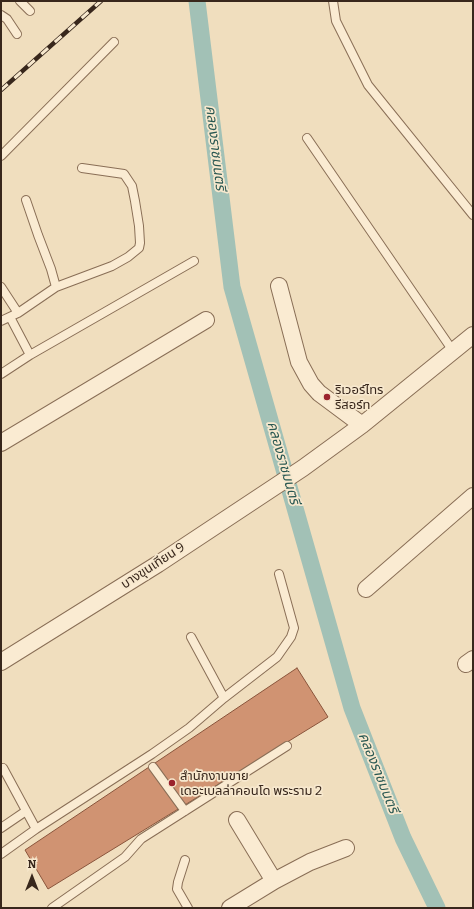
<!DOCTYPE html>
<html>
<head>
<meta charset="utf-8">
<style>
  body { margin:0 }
  #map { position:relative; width:474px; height:909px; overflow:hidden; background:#f0debe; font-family:Bitter,serif }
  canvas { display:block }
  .frame { position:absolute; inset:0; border:2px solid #38271c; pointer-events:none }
  .north { position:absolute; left:12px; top:857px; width:40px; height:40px; -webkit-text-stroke:3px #f7e8ce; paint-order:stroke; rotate:0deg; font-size:11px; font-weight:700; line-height:16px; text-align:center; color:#38271c }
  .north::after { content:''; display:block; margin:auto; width:14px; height:18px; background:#38271c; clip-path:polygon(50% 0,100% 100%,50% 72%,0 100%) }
</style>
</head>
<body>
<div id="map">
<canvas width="474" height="909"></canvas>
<div class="frame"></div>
<div class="north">N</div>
</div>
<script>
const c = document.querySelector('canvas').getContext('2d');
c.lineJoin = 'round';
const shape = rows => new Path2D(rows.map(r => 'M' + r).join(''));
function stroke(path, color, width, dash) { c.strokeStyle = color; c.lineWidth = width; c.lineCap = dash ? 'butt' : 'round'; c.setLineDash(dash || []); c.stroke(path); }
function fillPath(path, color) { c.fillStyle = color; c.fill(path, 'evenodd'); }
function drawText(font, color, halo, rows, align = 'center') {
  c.font = font + ' Bitter,"Noto Sans Thai",serif'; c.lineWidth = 3.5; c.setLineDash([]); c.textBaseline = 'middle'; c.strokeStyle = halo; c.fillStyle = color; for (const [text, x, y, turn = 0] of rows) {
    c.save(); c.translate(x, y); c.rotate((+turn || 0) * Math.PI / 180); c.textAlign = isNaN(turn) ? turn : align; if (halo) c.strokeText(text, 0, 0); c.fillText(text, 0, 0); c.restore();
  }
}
stroke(shape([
  [197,1,232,287,352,708,403,838,437,908]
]), '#a2c1b6', 17);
const building = shape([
  [297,668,328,717,48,889,25,850,297,668]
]);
fillPath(building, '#d09372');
stroke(building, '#89543b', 1);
const service = shape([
  [20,1,30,11],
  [333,1,336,21,368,85,473,215],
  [1,15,7,19,17,34],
  [307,138,453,351],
  [1,156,114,42],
  [26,200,38,235,51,269,56,287],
  [1,287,18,313],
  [10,317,30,355],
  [1,321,18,313,56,287,112,266,128,257,139,248,140,243,139,226,135,201,132,186,124,174,82,168],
  [1,374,30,355,194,261],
  [224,698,277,657,291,637,294,628,279,574],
  [153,767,185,811],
  [3,768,36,829],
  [1,828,26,811],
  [1,854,36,829,152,754,189,728,224,698,191,637],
  [185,860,178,882,177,889,188,908],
  [52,908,125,857,141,839,287,746]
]);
const minor = shape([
  [279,286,299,362,311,384,319,393,362,425],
  [1,443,206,320],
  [366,589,473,496],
  [1,662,158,564,303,468,362,425,473,335],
  [466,664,473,659],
  [237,820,274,881],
  [230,908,274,881,310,862,346,848]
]);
stroke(service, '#896e56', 10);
stroke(minor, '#896e56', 18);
stroke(service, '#faebd2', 8);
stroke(minor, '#faebd2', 16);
const rail = shape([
  [1,90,101,1]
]);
stroke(rail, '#38271c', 4.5);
stroke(rail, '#f7e8ce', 3, [9]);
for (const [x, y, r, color] of [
  [327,397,4,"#9b232d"],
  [172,783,4,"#9b232d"]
]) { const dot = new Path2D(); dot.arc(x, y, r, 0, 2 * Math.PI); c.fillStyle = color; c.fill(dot); stroke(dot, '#f7e8ce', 1.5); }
drawText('13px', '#38271c', '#f7e8ce', [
  ["ริเวอร์ไทร",335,390],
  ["รีสอร์ท",335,405],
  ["สำนักงานขาย",180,776],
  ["เดอะเบลล่าคอนโด พระราม 2",180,791]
], 'left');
drawText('13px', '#38271c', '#f7e8ce', [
  ["บางขุนเทียน 9",153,566,-33]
]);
drawText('italic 14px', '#2a5852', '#f7e8ce', [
  ["คลองราชมนตรี",215,148,83],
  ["คลองราชมนตรี",283,463,74],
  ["คลองราชมนตรี",378,773,68]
]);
</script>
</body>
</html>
